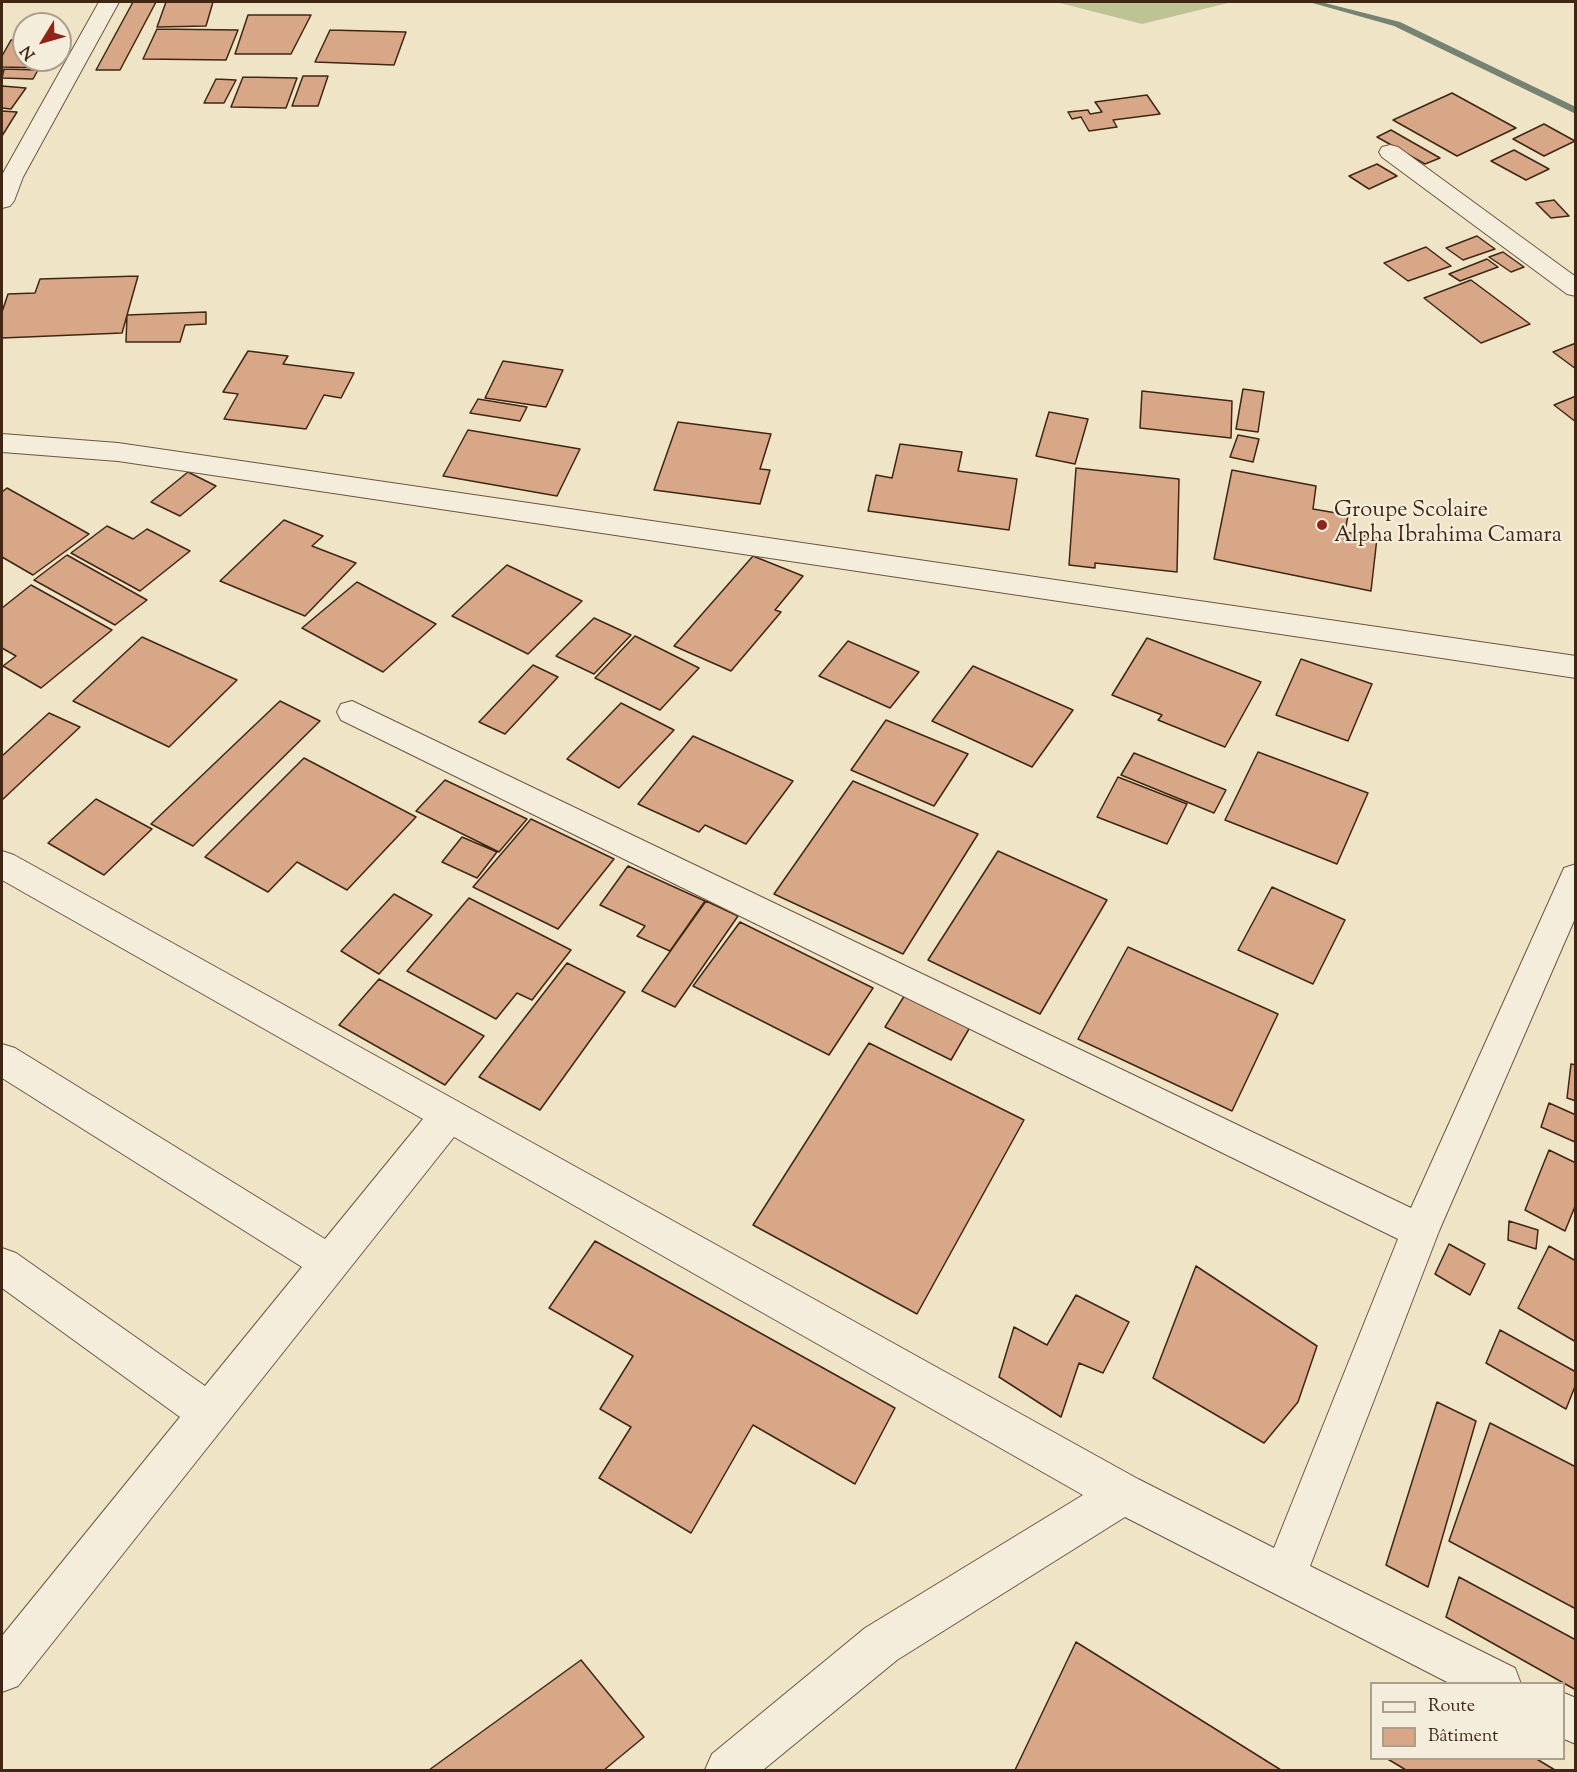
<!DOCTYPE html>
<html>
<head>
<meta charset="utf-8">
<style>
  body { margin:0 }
  #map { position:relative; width:1577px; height:1772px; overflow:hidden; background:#f0e4c7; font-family:"Sorts Mill Goudy",serif }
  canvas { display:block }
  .frame { position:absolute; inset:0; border:3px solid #3f2714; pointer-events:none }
  .legend { position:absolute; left:1370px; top:1682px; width:195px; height:78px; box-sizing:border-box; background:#f5eddb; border:2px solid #ac9e8b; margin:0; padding:8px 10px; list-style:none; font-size:18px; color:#3f2714 }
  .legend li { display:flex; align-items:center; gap:12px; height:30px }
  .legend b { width:30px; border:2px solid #ac9e8b }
  .north { position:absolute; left:12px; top:12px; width:60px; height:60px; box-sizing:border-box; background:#f5eddb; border:2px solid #ac9e8b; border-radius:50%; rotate:233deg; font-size:16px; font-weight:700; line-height:24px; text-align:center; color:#3f2714 }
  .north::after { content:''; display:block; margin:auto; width:21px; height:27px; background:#8f2418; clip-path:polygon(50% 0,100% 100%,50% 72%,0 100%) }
</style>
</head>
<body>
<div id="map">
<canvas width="1577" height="1772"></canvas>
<div class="frame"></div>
<ul class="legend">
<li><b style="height:8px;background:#f5eddb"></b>Route</li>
<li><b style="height:16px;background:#d7a787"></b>Bâtiment</li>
</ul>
<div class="north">N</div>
</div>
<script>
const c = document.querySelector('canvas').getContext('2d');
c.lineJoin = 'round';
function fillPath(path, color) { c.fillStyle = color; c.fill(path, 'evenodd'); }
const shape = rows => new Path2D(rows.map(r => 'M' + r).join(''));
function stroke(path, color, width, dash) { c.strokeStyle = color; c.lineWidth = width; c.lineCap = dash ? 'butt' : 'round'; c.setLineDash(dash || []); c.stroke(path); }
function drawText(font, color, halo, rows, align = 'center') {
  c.font = font + ' "Sorts Mill Goudy",serif'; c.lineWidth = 4.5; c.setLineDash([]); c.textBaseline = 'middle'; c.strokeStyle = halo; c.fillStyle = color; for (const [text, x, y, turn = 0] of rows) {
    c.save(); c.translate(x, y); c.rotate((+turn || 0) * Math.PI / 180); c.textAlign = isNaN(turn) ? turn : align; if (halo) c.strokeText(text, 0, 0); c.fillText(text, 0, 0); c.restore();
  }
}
fillPath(shape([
  [1056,2,1232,2,1142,24]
]), '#bdc393');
fillPath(shape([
  [1309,2,1321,2,1400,22,1576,107,1576,114,1394,26,1309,2]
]), '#768272');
const building = shape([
  [133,2,156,2,120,70,96,70,133,2],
  [166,2,213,2,206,26,157,27,166,2],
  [248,15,311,15,291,54,235,54,248,15],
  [157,29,238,30,226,60,143,59,157,29],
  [330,30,406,32,394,65,315,62,330,30],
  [11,40,24,40,24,60,50,60,46,68,2,67,2,56,11,40],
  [4,69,38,70,33,79,2,78,4,69],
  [303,76,328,76,318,106,292,106,303,76],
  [243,77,297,78,286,108,231,107,243,77],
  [216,79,236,80,224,103,204,103,216,79],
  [2,86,26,88,11,109,2,108,2,86],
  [1452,93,1516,128,1457,156,1393,120,1452,93],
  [1147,95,1160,114,1113,120,1117,127,1089,131,1081,117,1072,119,1068,112,1088,110,1090,114,1102,112,1095,102,1147,95],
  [2,111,17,112,2,136,2,111],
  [1544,124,1575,141,1544,156,1513,139,1544,124],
  [1391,130,1440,158,1425,164,1377,137,1391,130],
  [1514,150,1549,169,1526,180,1491,161,1514,150],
  [1377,164,1397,176,1369,189,1349,176,1377,164],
  [1554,200,1569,216,1551,218,1536,203,1554,200],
  [1477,236,1495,249,1463,260,1446,248,1477,236],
  [1426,247,1451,266,1408,281,1384,263,1426,247],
  [1503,252,1524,267,1511,272,1489,257,1503,252],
  [1487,259,1498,267,1460,281,1449,274,1487,259],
  [138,276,122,333,2,338,2,312,8,294,35,293,40,279,138,276],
  [1471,280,1530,324,1481,343,1424,298,1471,280],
  [206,312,206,324,185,325,180,342,126,342,127,315,206,312],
  [1576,343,1576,369,1553,352,1576,343],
  [248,351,288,356,283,364,354,373,341,398,324,395,306,429,224,419,238,394,223,392,248,351],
  [503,361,563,370,546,407,485,398,503,361],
  [1243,389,1264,392,1258,432,1236,429,1243,389],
  [1142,391,1232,401,1231,438,1140,428,1142,391],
  [1576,396,1576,422,1554,405,1576,396],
  [478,399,527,407,520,421,470,413,478,399],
  [1049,412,1088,419,1075,464,1036,456,1049,412],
  [678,422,771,434,760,469,770,470,760,504,654,490,678,422],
  [468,430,580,449,557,496,443,476,468,430],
  [1238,435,1259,439,1253,462,1230,457,1238,435],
  [900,444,962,452,958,471,1017,479,1009,530,868,511,876,475,892,478,900,444],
  [1076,468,1179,479,1177,572,1095,563,1095,568,1069,565,1076,468],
  [1232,470,1316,486,1313,509,1348,515,1345,532,1377,538,1371,591,1214,559,1232,470],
  [188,472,216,486,180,516,151,502,188,472],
  [7,488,89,534,33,575,2,557,2,492,7,488],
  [284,520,323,536,312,546,356,563,305,616,220,581,284,520],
  [107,526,133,539,147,529,190,551,140,591,71,553,107,526],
  [67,555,147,600,115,625,34,580,67,555],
  [753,556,803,576,775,610,781,612,731,671,674,646,753,556],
  [507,565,582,601,528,654,452,616,507,565],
  [357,582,436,624,383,672,302,628,357,582],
  [31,585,112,630,41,688,3,666,16,656,2,648,2,608,31,585],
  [594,618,631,635,594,674,556,656,594,618],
  [635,636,699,668,660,710,595,678,635,636],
  [142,637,237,680,169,747,73,701,142,637],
  [1147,638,1261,682,1225,747,1158,720,1162,715,1112,695,1147,638],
  [848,641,919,672,890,708,819,676,848,641],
  [1301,659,1372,684,1348,741,1276,715,1301,659],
  [533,665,558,677,505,734,479,722,533,665],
  [973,666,1073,710,1032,767,932,721,973,666],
  [280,701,320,721,193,846,151,824,280,701],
  [621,703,674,730,619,788,567,759,621,703],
  [49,713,80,727,2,800,2,756,49,713],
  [886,720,968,754,934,806,851,770,886,720],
  [693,736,793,781,746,844,705,825,699,832,638,804,693,736],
  [1258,752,1368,793,1337,864,1225,820,1258,752],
  [1134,753,1226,790,1214,813,1121,775,1134,753],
  [304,758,416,817,347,890,297,862,268,892,205,857,304,758],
  [1118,777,1187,804,1167,844,1097,817,1118,777],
  [445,780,527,819,499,852,416,811,445,780],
  [853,781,978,834,903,954,774,894,853,781],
  [96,799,152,829,104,875,48,843,96,799],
  [531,819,614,859,558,929,473,887,531,819],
  [462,837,497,852,477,878,442,862,462,837],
  [998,851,1107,900,1040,1014,928,960,998,851],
  [628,866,705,901,670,951,637,936,645,926,600,905,628,866],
  [1272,887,1345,920,1313,984,1238,950,1272,887],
  [394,894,432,915,379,974,341,951,394,894],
  [469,898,571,950,532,1000,517,993,496,1019,407,971,469,898],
  [706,901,738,916,675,1007,642,991,706,901],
  [740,922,873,988,829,1055,693,986,740,922],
  [1128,947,1278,1014,1232,1111,1078,1039,1128,947],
  [567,963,625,992,540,1110,479,1077,567,963],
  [379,979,484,1036,445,1085,339,1025,379,979],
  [908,990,973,1022,951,1060,885,1027,908,990],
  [869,1043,1024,1120,917,1314,753,1225,869,1043],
  [1571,1064,1576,1065,1576,1101,1567,1098,1571,1064],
  [1549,1103,1576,1115,1575,1142,1541,1127,1549,1103],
  [1549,1150,1576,1163,1576,1204,1565,1231,1525,1210,1549,1150],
  [1509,1221,1538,1230,1536,1249,1508,1240,1509,1221],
  [595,1241,895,1408,855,1484,753,1425,691,1533,599,1478,631,1427,600,1409,633,1356,549,1308,595,1241],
  [1449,1244,1485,1264,1470,1295,1435,1274,1449,1244],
  [1549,1246,1576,1261,1576,1342,1518,1308,1549,1246],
  [1196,1266,1317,1346,1298,1402,1264,1443,1153,1378,1196,1266],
  [1076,1295,1129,1322,1103,1373,1079,1363,1061,1417,999,1377,1014,1327,1047,1345,1076,1295],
  [1500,1330,1576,1372,1576,1384,1566,1409,1486,1363,1500,1330],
  [1437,1402,1476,1421,1428,1587,1386,1565,1437,1402],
  [1490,1423,1576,1467,1576,1609,1449,1541,1490,1423],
  [1459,1577,1576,1640,1576,1690,1446,1617,1459,1577],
  [1076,1642,1281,1770,1015,1770,1076,1642],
  [581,1660,644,1737,604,1770,429,1770,581,1660],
  [1386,1758,1535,1758,1555,1770,1406,1770,1386,1758]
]);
fillPath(building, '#d7a787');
stroke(building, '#3f2714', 1.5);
const minor = shape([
  [99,2,119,2,23,177,14,201,10,206,2,208,2,175,99,2],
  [1390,145,1398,147,1576,277,1576,296,1567,294,1382,157,1379,152,1382,147,1390,145],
  [2,434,118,443,1576,656,1576,678,118,461,2,452,2,434],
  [352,701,1411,1208,1560,877,1564,868,1576,864,1576,916,1439,1231,1310,1566,1515,1668,1521,1684,1451,1684,1125,1517,897,1660,763,1770,705,1770,712,1754,865,1628,1083,1495,454,1137,18,1686,2,1692,2,1636,180,1417,2,1288,2,1248,16,1253,205,1386,302,1267,2,1078,2,1044,15,1048,325,1239,423,1119,2,880,2,851,14,855,1138,1479,1274,1548,1398,1239,341,720,337,712,341,704,352,701],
  [1564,1693,1576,1698,1576,1744,1564,1739,1564,1693]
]);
stroke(minor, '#6b5641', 2);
fillPath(minor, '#f5eddb');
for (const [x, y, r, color] of [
  [1322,525,6,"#8f2418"]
]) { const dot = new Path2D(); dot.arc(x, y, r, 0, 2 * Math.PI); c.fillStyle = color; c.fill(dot); stroke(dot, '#f5eddb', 2); }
drawText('22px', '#3f2714', '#f5eddb', [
  ["Groupe Scolaire",1334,512],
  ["Alpha Ibrahima Camara",1334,537]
], 'left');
</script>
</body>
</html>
